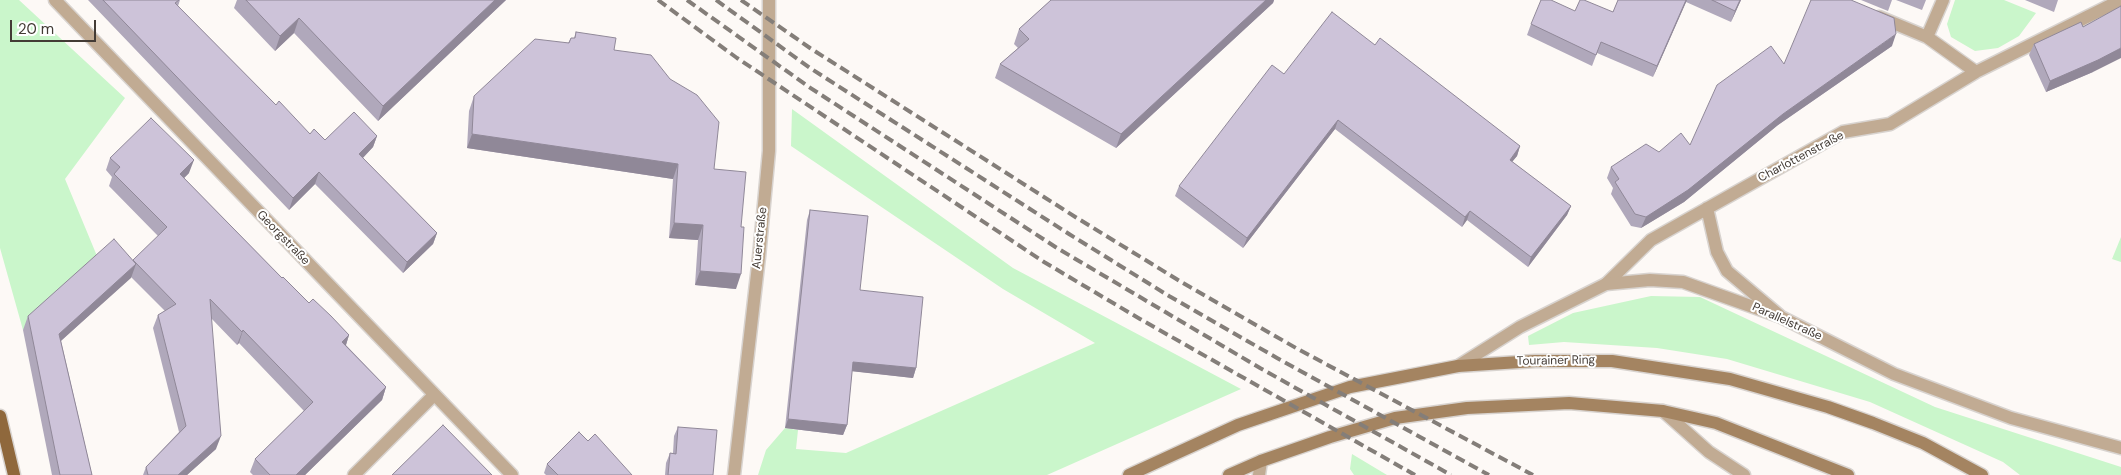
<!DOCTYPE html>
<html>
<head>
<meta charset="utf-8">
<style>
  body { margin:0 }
  #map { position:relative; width:2121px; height:475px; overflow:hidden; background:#fdf9f6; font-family:"DM Sans",sans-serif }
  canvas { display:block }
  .scale { position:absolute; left:10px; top:20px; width:86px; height:22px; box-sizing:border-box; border:2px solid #433b35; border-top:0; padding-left:6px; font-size:15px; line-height:18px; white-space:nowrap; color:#433b35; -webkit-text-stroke:4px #fff; paint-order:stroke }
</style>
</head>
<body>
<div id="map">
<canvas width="2121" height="475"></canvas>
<div class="scale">20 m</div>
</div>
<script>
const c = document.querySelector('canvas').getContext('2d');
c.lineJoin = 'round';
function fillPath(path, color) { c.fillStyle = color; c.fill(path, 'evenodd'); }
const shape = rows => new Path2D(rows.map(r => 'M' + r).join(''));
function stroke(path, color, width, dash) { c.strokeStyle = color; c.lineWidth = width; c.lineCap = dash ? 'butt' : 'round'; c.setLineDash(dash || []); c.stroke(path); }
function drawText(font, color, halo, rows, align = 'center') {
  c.font = font + ' "DM Sans",sans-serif'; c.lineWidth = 4; c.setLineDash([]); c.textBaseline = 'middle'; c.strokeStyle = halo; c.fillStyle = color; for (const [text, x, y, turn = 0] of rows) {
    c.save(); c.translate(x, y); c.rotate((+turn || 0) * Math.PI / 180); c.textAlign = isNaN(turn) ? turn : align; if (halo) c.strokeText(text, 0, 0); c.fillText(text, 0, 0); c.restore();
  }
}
fillPath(shape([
  [0,0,19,0,125,98,65,179,97,256,23,330,0,248],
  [1955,0,2004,0,2036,13,2019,36,1998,48,1975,51,1951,37,1947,24],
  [792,109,1013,268,1241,389,1047,475,758,475,766,450,785,428,798,430,796,449,846,453,1095,343,1003,289,791,146],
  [2121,237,2121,262,2112,259],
  [1651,296,1700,297,1935,407,2121,467,2121,475,2020,475,2003,462,1870,402,1727,359,1657,348,1564,342,1529,345,1528,336,1573,313],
  [1352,454,1387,475,1354,475,1350,469]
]), '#caf6cb');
const minor = shape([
  [55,0,512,475],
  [1879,17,1927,37,1976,72],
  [1927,37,1943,0],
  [1707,208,1717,252,1727,271,1779,315],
  [1606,284,1651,240,1843,132,1890,124,1976,72,2121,0],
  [1663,411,1709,452,1744,475],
  [354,475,434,395],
  [734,475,759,257,769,151,769,0],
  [1259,475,1261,461]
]);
const tertiary = shape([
  [1458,366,1520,327,1606,284,1650,280,1683,282,1781,317,1894,374,2011,418,2121,448]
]);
const secondary = shape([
  [1129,475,1238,425,1350,387,1458,366,1535,361,1612,361,1730,379,1828,407,1873,423,1923,443,1982,475],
  [1229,475,1261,461,1330,437,1395,418,1467,408,1569,403,1663,411,1716,423,1848,475]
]);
const primary = shape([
  [0,416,14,475]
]);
stroke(minor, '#d8d3cf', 15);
stroke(tertiary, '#d8d3cf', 15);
stroke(secondary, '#d8d3cf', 15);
stroke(primary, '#d8d3cf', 15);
stroke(minor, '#c1ab93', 12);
stroke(tertiary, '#c1ab93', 12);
stroke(secondary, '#a48461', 12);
stroke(primary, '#8f683c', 12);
stroke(shape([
  [658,0,737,58,1044,262,1140,319,1415,475],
  [687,0,809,87,1057,248,1260,368,1451,475],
  [716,0,810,68,1069,234,1169,296,1277,358,1489,475],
  [741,0,810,48,1077,218,1183,283,1296,348,1533,475]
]), '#847e79', 4, [10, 5]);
fillPath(shape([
  [88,0,180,0,178,6,276,105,310,134,325,140,377,136,373,147,363,158,437,233,433,244,403,273,315,184,289,210],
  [237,0,506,0,378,121,294,33,275,51,234,8],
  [1051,0,1274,0,1273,3,1116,148,995,78,1000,64,1018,48,1014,44,1019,29],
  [1618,0,1741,0,1731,22,1686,2,1653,77,1597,53,1592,66,1527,35,1531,24,1575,11,1613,12],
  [1861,0,1892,0,1888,11],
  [1896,0,1926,0,1922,10],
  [2025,0,2058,0,2054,12],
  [576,32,614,50,714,169,736,289,695,285,698,240,669,238,673,179,467,148,469,111,474,96,568,43,571,38,574,38],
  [2034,44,2093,72,2046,92,2029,55],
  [1375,45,1520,146,1517,156,1512,162,1571,206,1567,215,1528,267,1467,220,1462,227,1335,129,1243,248,1175,196,1179,186,1284,74],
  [1892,46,1778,125,1684,202,1641,228,1631,226,1611,194,1613,188,1607,178,1611,167,1659,152,1690,145,1784,64],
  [110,158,189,173,184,178,282,278,309,303,349,335,346,345,386,387,382,400,305,475,253,475,250,472,255,459,304,411,239,343,237,345,211,318,216,449,187,475,143,475,146,467,179,432,153,328,158,315,165,311,131,277,61,341,92,475,52,475,23,330,28,316,133,260,158,236,109,186,112,177,106,170],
  [810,210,860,290,916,368,913,378,852,371,847,425,843,435,785,428,807,220],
  [678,427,713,475,665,475,666,463,670,453,673,453,674,436],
  [588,441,632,475,546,475,544,473,547,464]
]), '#b0a8bb');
fillPath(shape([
  [495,0,506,0,378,121,383,106],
  [1266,0,1274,0,1273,3,1116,148,1121,134],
  [1686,0,1687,0,1653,77,1657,66],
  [1740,0,1741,0,1731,22,1735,11],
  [299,18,294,33,275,51,280,36],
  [1896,34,1892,46,1778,125,1684,202,1641,228,1646,217,1783,114],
  [2121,48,2121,58,2093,72,2046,92,2050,81],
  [1338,120,1335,129,1243,248,1247,238],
  [472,134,678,164,673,179,467,148],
  [377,136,373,147,355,166,359,154],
  [1520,146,1517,156,1506,169,1510,160],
  [194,160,189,173,175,187,180,174],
  [319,172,315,184,289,210,293,198],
  [1571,206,1567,215,1528,267,1531,257],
  [1470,211,1467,220,1462,227,1465,217],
  [674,223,703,225,698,240,669,238],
  [437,233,433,244,403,273,407,262],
  [136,264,131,278,54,347,59,334],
  [700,271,741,274,736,289,695,285],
  [243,330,239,343,237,345,242,332],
  [349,335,345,348,342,342],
  [853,362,916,368,913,378,850,371],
  [386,387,382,400,305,475,296,475],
  [788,419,847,425,843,435,785,428],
  [221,436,216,449,187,475,178,475]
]), '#908898');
const building = shape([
  [103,0,179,0,175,3,276,105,279,101,310,134,314,129,325,140,354,112,377,136,359,154,437,233,407,262,319,172,293,198,103,0],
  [246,0,495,0,383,106,299,18,280,36,246,0],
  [1051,0,1266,0,1121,134,1000,64,1029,39,1019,29,1051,0],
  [1541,0,1551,0,1575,11,1580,0,1584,0,1613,12,1618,0,1686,0,1657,66,1601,42,1596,55,1531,24,1541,0],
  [1712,0,1740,0,1735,11,1712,0],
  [1811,0,1851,0,1894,18,1896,34,1783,114,1688,190,1646,217,1635,214,1615,182,1619,179,1611,167,1646,144,1659,152,1681,133,1690,145,1717,85,1771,46,1784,64,1811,0],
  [2121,6,2121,48,2098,60,2050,81,2034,44,2081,22,2083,27,2121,6],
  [1332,12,1375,45,1380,38,1520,146,1510,160,1571,206,1531,257,1470,211,1465,217,1338,120,1247,238,1179,186,1272,65,1284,74,1332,12],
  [576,32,616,38,614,50,651,55,670,79,697,95,719,122,714,169,746,172,741,227,744,227,741,274,700,271,703,225,674,223,678,164,472,134,474,96,535,39,569,43,571,38,575,38,576,32],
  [151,118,194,160,180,174,282,278,283,277,309,303,313,299,331,316,349,335,342,342,386,387,296,475,270,475,255,459,313,402,243,330,242,332,210,299,221,436,178,475,148,475,146,467,186,426,158,315,176,304,133,260,167,227,114,174,120,167,110,158,151,118],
  [810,210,868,216,860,290,923,297,916,368,853,362,847,425,788,419,810,210],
  [114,239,136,264,59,334,92,475,60,475,28,316,114,239],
  [443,425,492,475,392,475,443,425],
  [678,427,717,430,713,475,668,475,670,453,676,454,678,427],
  [579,432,588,441,595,434,632,475,558,475,547,464,579,432]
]);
fillPath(building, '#cdc3d9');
stroke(building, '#908898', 1);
drawText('12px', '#433b35', '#fff', [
  ["Charlottenstraße",1801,157,-28],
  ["Georgstraße",283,238,46],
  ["Auerstraße",760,238,-84],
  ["Parallelstraße",1787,322,24],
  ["Tourainer Ring",1556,361,-1]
]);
</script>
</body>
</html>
